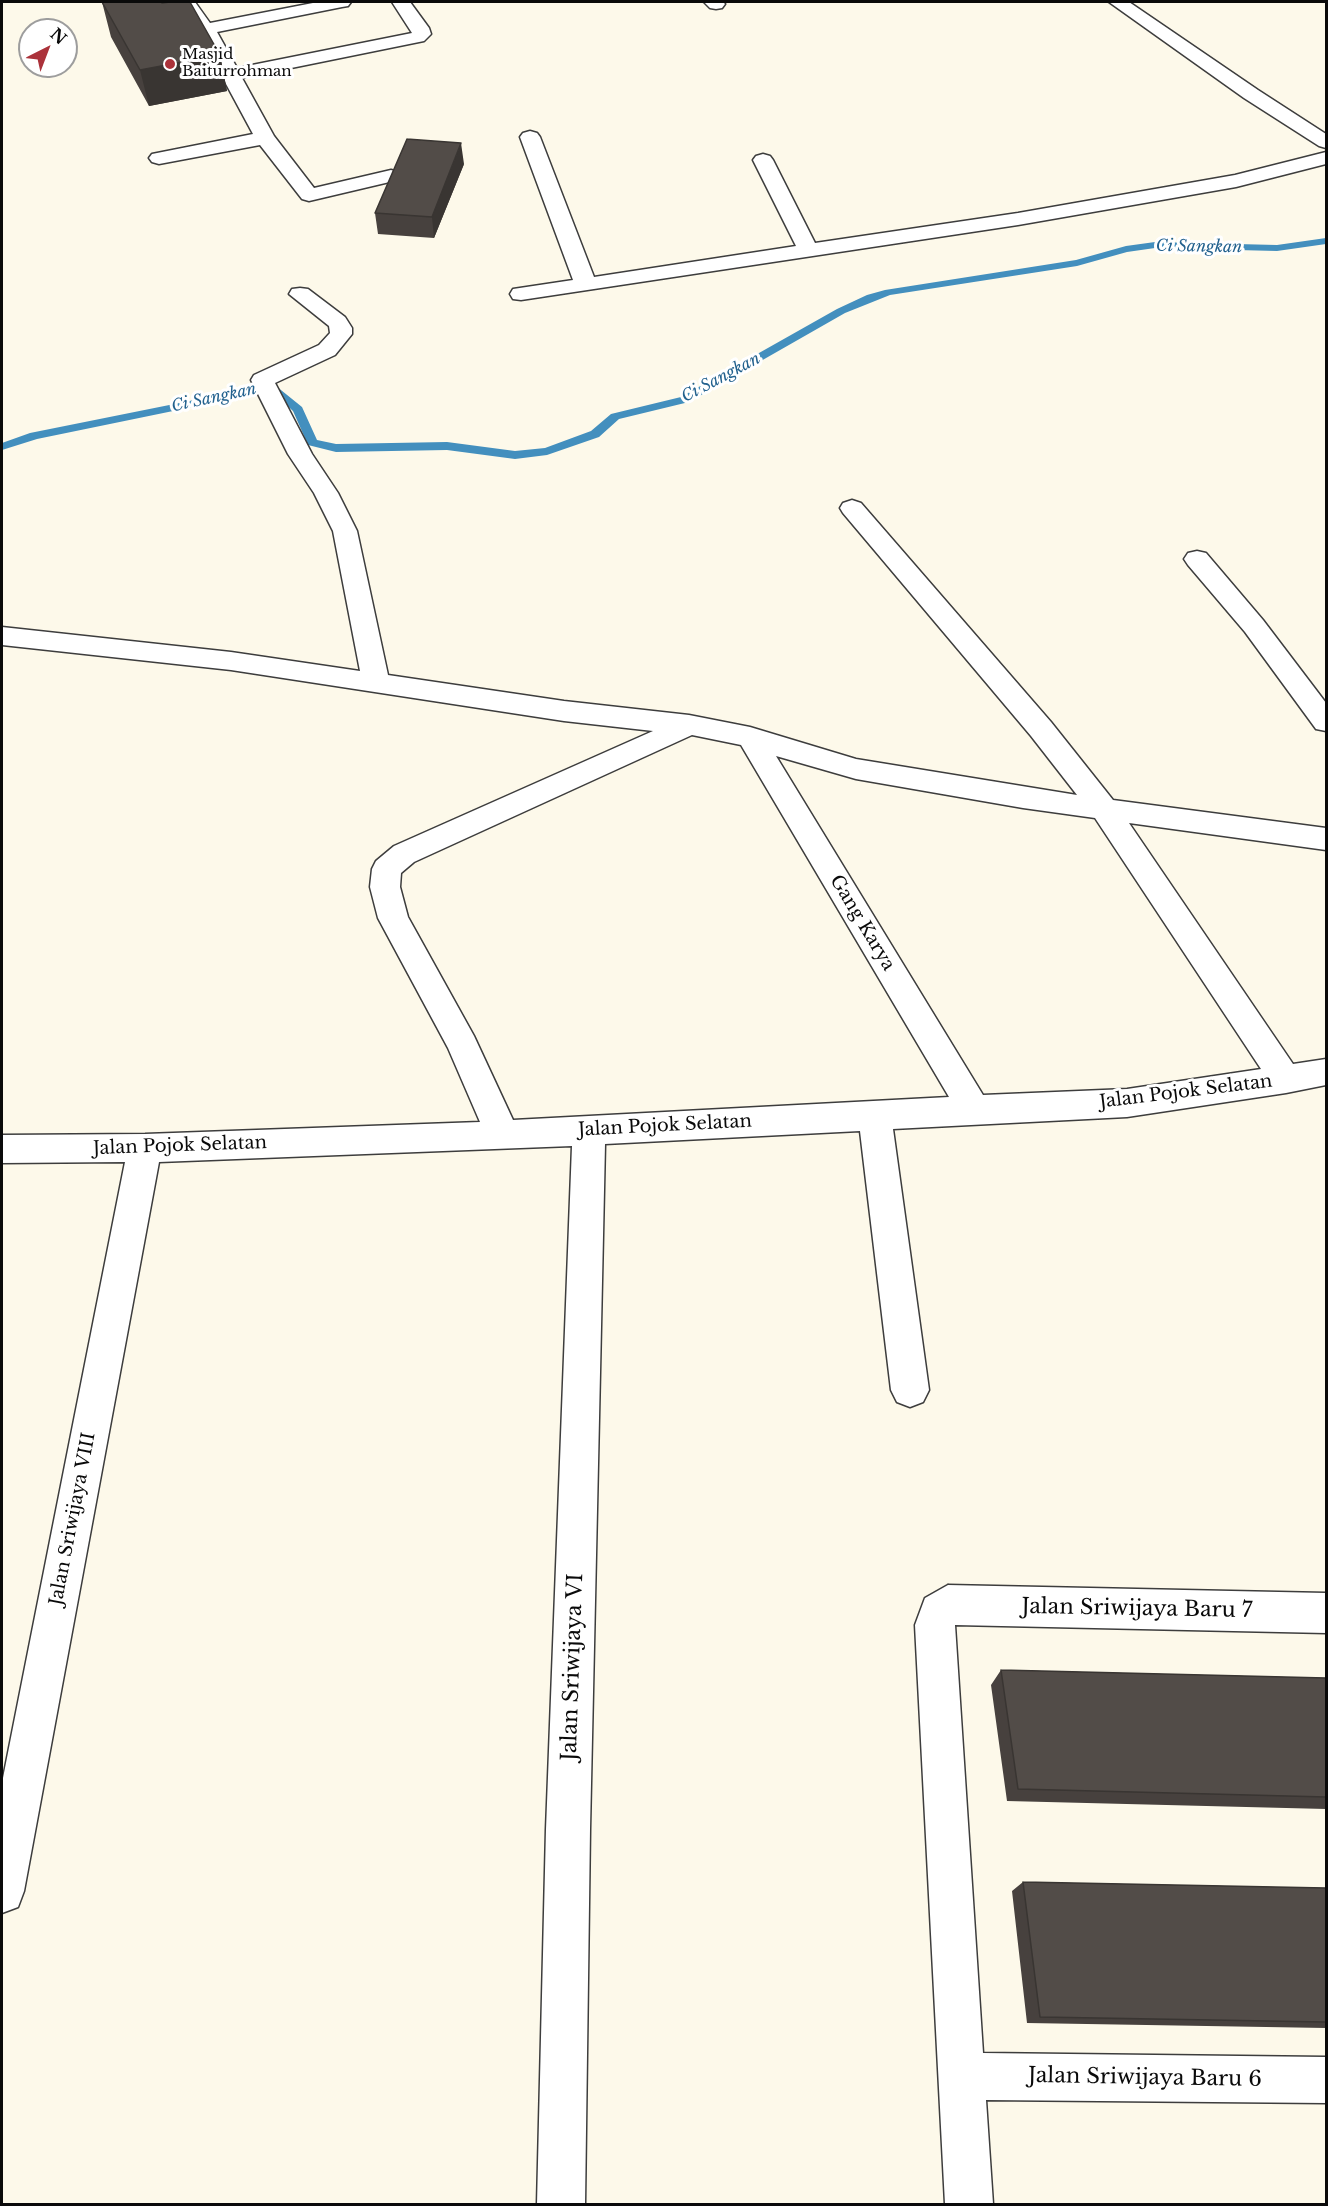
<!DOCTYPE html>
<html>
<head>
<meta charset="utf-8">
<style>
  body { margin:0 }
  #map { position:relative; width:1328px; height:2206px; overflow:hidden; background:#fdf9ea; font-family:"Libre Baskerville",serif }
  canvas { display:block }
  .frame { position:absolute; inset:0; border:3px solid #0a0a0a; pointer-events:none }
  .north { position:absolute; left:18px; top:18px; width:60px; height:60px; box-sizing:border-box; background:#fff; border:2px solid #9d9d9d; border-radius:50%; rotate:42deg; font-size:16px; font-weight:700; line-height:24px; text-align:center; color:#0a0a0a }
  .north::after { content:''; display:block; margin:auto; width:21px; height:27px; background:#ab323a; clip-path:polygon(50% 0,100% 100%,50% 72%,0 100%) }
</style>
</head>
<body>
<div id="map">
<canvas width="1328" height="2206"></canvas>
<div class="frame"></div>
<div class="north">N</div>
</div>
<script>
const c = document.querySelector('canvas').getContext('2d');
c.lineJoin = 'round';
const shape = rows => new Path2D(rows.map(r => 'M' + r).join(''));
function fillPath(path, color) { c.fillStyle = color; c.fill(path, 'evenodd'); }
function stroke(path, color, width, dash) { c.strokeStyle = color; c.lineWidth = width; c.lineCap = dash ? 'butt' : 'round'; c.setLineDash(dash || []); c.stroke(path); }
function drawText(font, color, halo, rows, align = 'center') {
  c.font = font + ' "Libre Baskerville",serif'; c.lineWidth = 6; c.setLineDash([]); c.textBaseline = 'middle'; c.strokeStyle = halo; c.fillStyle = color; for (const [text, x, y, turn = 0] of rows) {
    c.save(); c.translate(x, y); c.rotate((+turn || 0) * Math.PI / 180); c.textAlign = isNaN(turn) ? turn : align; if (halo) c.strokeText(text, 0, 0); c.fillText(text, 0, 0); c.restore();
  }
}
fillPath(shape([
  [1326,238,1326,244,1277,251,1155,248,1127,252,1077,266,890,295,845,313,689,402,619,419,599,437,547,455,515,459,447,450,336,452,308,445,293,411,269,389,246,396,37,439,2,450,2,443,30,433,244,390,271,382,302,407,317,440,336,444,447,442,515,451,545,448,591,431,611,414,681,397,837,309,867,295,885,290,1076,260,1126,246,1155,242,1277,245,1326,238]
]), '#438fbe');
const minor = shape([
  [178,2,195,2,210,23,318,2,351,2,348,6,342,7,217,32,237,68,412,33,392,2,410,2,429,28,431,34,424,41,242,78,274,136,314,188,391,170,398,172,401,176,398,180,309,201,302,199,260,145,159,164,152,162,149,158,152,154,253,134,197,30,178,2],
  [704,2,723,2,725,4,722,8,716,9,710,8,704,2],
  [1109,2,1129,2,1258,90,1326,134,1326,148,1319,146,1244,98,1109,2],
  [530,131,537,133,540,137,594,277,796,246,753,160,756,156,763,154,770,156,773,160,815,243,1018,213,1235,175,1326,152,1326,164,1236,187,1018,225,521,300,513,299,510,294,513,289,573,280,520,137,523,133,530,131],
  [300,288,308,289,345,317,352,328,352,334,335,355,275,383,312,454,338,493,357,531,388,675,564,701,689,715,750,727,856,759,1077,795,1031,736,843,513,840,508,843,503,852,500,861,503,1051,722,1113,800,1326,828,1326,850,1129,823,1293,1064,1326,1059,1326,1085,1286,1093,1127,1117,893,1129,929,1390,923,1402,910,1407,897,1402,891,1390,860,1131,605,1144,590,1829,585,2204,537,2204,546,1829,572,1146,159,1162,24,1891,18,1907,2,1913,2,1783,125,1162,2,1163,2,1135,145,1134,480,1122,448,1048,378,918,370,887,372,869,376,861,394,846,653,731,564,721,231,670,2,645,2,627,231,652,360,671,333,531,314,493,288,454,251,380,254,375,319,345,330,333,329,326,289,294,292,289,300,288],
  [692,735,741,745,949,1097,513,1120,474,1036,408,917,400,887,401,873,414,862,692,735],
  [776,756,856,779,1023,808,1095,818,1261,1069,1127,1089,983,1095,776,756],
  [1197,551,1206,553,1263,620,1326,703,1326,731,1316,729,1245,632,1188,565,1184,559,1188,553,1197,551],
  [948,1585,1326,1593,1326,1633,955,1625,983,2053,1326,2057,1326,2103,986,2100,993,2204,945,2204,915,1625,925,1598,948,1585]
]);
stroke(minor, '#3d3d3d', 3);
fillPath(minor, '#fff');
fillPath(shape([
  [102,2,220,55,227,91,149,106,111,37],
  [464,164,434,238,378,234,375,213],
  [1001,1670,1326,1678,1326,1809,1007,1801,991,1685],
  [1023,1882,1326,1888,1326,2028,1027,2023,1012,1891]
]), '#47413e');
fillPath(shape([
  [220,55,227,91,149,106,140,70],
  [461,143,464,164,434,238,432,217]
]), '#393532');
const building = shape([
  [102,2,161,2,162,3,170,2,190,2,220,55,140,70,102,2],
  [407,139,461,143,432,217,375,213,407,139],
  [1001,1670,1326,1678,1326,1797,1018,1789,1001,1670],
  [1023,1882,1326,1888,1326,2022,1040,2017,1023,1882]
]);
fillPath(building, '#524c48');
stroke(building, '#393532', 1.5);
for (const [x, y, r, color] of [
  [170,64,6,"#ab323a"]
]) { const dot = new Path2D(); dot.arc(x, y, r, 0, 2 * Math.PI); c.fillStyle = color; c.fill(dot); stroke(dot, '#fff', 2); }
drawText('15px', '#0a0a0a', '#fff', [
  ["Masjid",182,55],
  ["Baiturrohman",182,72]
], 'left');
drawText('italic 16px', '#22618e', '#fff', [
  ["Ci Sangkan",1199,247,1],
  ["Ci Sangkan",721,378,-28],
  ["Ci Sangkan",214,398,-12]
]);
drawText('18px', '#0a0a0a', '#fff', [
  ["Gang Karya",862,923,59],
  ["Jalan Pojok Selatan",1186,1092,-7],
  ["Jalan Pojok Selatan",665,1126,-3],
  ["Jalan Pojok Selatan",180,1146,-2],
  ["Jalan Sriwijaya VIII",73,1519,-79]
]);
drawText('21px', '#0a0a0a', '#fff', [
  ["Jalan Sriwijaya Baru 7",1137,1609,1],
  ["Jalan Sriwijaya VI",573,1667,-88],
  ["Jalan Sriwijaya Baru 6",1145,2078,1]
]);
</script>
</body>
</html>
